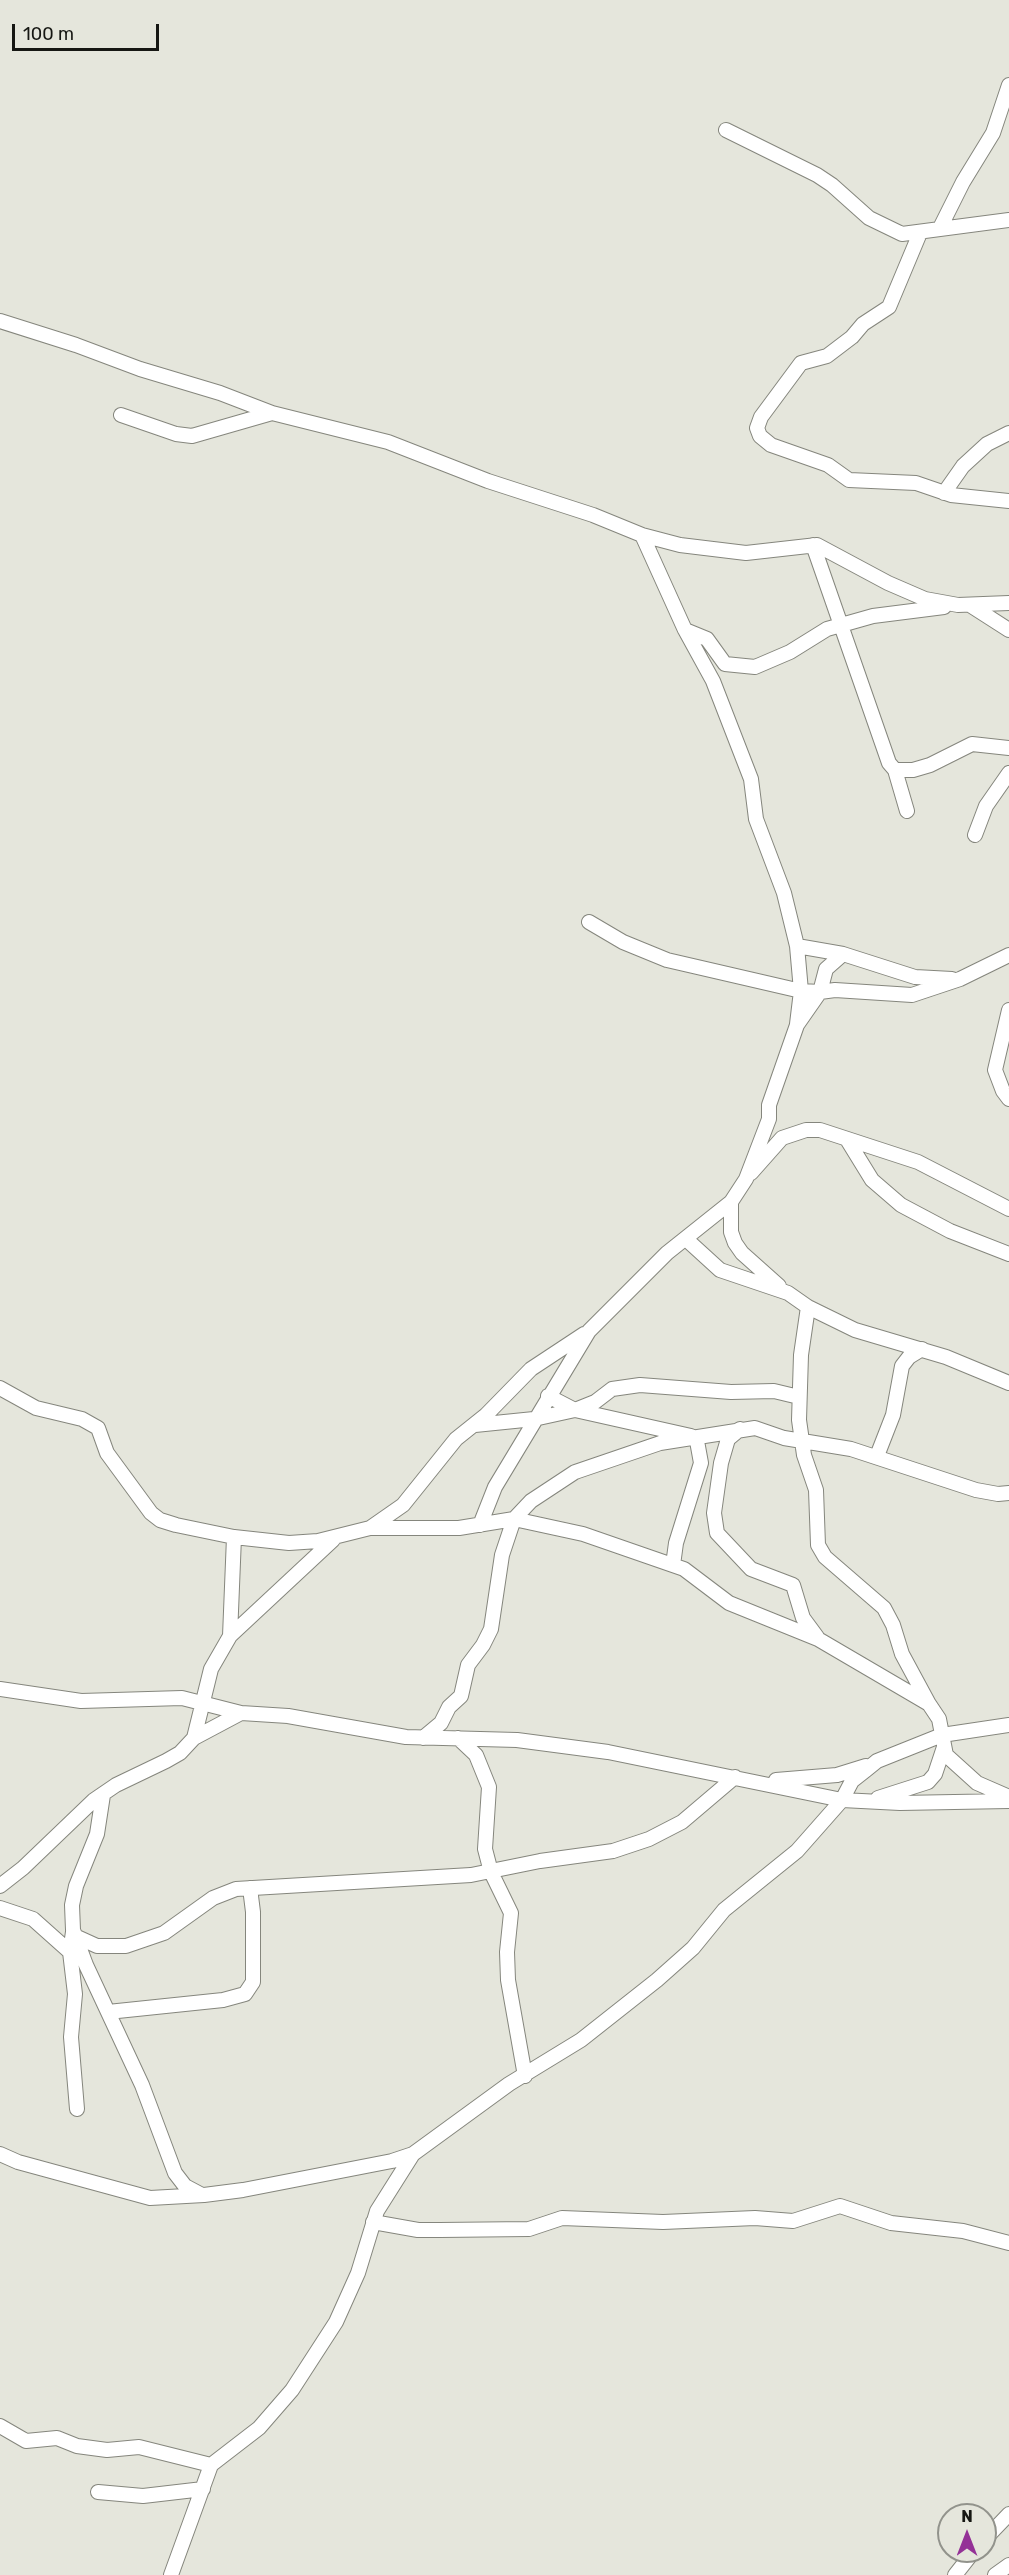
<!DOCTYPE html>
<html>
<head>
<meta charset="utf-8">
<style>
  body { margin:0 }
  #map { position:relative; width:1009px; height:2575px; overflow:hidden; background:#e5e6dc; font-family:Rubik,sans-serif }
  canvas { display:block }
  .north { position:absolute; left:937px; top:2503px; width:60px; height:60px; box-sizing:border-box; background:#e5e6dc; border:2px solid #92938c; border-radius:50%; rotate:0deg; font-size:16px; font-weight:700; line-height:24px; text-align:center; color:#161713 }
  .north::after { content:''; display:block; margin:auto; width:21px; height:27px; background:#943197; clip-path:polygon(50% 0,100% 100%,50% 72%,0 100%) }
  .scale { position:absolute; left:12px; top:24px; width:147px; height:27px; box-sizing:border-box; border:3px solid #161713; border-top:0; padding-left:8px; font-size:18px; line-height:21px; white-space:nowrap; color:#161713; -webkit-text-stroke:4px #e5e6dc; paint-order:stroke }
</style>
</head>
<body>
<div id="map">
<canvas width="1009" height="2575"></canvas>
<div class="north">N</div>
<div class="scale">100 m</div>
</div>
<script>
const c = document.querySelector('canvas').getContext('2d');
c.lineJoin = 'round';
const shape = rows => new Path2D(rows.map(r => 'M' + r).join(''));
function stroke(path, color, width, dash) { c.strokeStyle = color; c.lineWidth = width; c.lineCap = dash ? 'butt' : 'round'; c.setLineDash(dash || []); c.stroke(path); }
const minor = shape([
  [726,130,817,175,832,185,869,218,902,234,1009,220],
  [940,228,963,182,993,133,1009,85],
  [920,233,889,307,863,324,852,337,827,356,801,363,761,417,757,428,760,436,771,445,828,465,849,480,916,483,951,495,1009,501],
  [0,321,76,345,140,369,220,393,272,413,388,442,488,481,593,515,642,535,680,545,746,553,817,545,888,583,925,599,958,605,1009,603],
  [121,415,176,434,192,436,272,413],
  [944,493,963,466,987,444,1009,433],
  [642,535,685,630,713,681,751,779,756,819,784,893,797,946,801,991,797,1024],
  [813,545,889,763,895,770,907,811],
  [970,605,1009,630],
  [685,630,707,639,725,664,755,667,790,652,827,629,873,616,944,607],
  [895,770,913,770,930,765,972,744,1009,748],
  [975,835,986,806,1009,773],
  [589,922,623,942,667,960,801,991,820,992,826,969,843,954],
  [797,946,843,954,915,977,952,979],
  [1009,1010,995,1070,1003,1091,1009,1099],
  [848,1141,872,1180,901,1205,950,1231,1009,1254],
  [751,1173,782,1138,806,1130,820,1130,918,1162,1009,1209],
  [731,1202,731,1232,735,1243,742,1253,779,1286],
  [686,1239,720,1270,788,1293,808,1307,855,1330,946,1357,1009,1383],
  [808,1307,801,1355,799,1420,804,1455,816,1490,818,1545,825,1557,884,1608,893,1625,902,1654,929,1704],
  [0,1388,36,1408,82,1419,98,1428,107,1453,151,1513,160,1520,176,1525,234,1537,289,1543,318,1541,370,1528,459,1528,514,1519,583,1534,684,1569,729,1603,818,1639,929,1704,939,1719,946,1755,977,1783,1009,1797],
  [548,1396,575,1410,691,1436,697,1441,701,1463,676,1543,673,1565],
  [475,1425,534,1419,575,1410,595,1402,612,1389,640,1385,731,1392,774,1391,799,1397],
  [740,1429,728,1439,721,1463,714,1513,717,1533,751,1569,793,1585,803,1618,817,1637],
  [877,1456,893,1415,902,1366,909,1357,922,1349],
  [480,1525,495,1487,589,1331,667,1253,731,1202,746,1179,769,1119,769,1105,797,1025,820,992,835,990,912,995,960,979,1009,955],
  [370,1528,403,1505,456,1439,486,1415,531,1369,584,1334],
  [230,1636,333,1540],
  [0,1689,81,1701,182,1698,241,1713],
  [194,1738,211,1669,230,1636,234,1537],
  [423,1738,441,1723,449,1707,461,1696,468,1665,483,1645,491,1629,502,1555,514,1519,531,1501,575,1472,660,1443,755,1428,784,1438,851,1449,976,1490,998,1494,1009,1493],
  [458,1738,476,1755,489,1787,485,1849,491,1872,511,1913,507,1952,508,1980,525,2076],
  [776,1780,837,1775,866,1766],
  [103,1795,97,1834,76,1886,72,1905,73,1930,86,1965,142,2085,175,2173,185,2186,202,2195],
  [878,1798,928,1782,935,1774,944,1747],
  [0,1886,23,1868,94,1800,116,1785,166,1761,180,1753,194,1738,241,1713,288,1716,406,1737,517,1740,608,1752,842,1800,900,1803,1009,1801],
  [0,1908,33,1919,70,1952],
  [73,1932,70,1952,75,1994,71,2037,77,2109],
  [75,1936,97,1946,126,1946,164,1933,213,1898,236,1889,471,1875,540,1861,613,1851,649,1839,682,1822,735,1777],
  [108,2012,223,2000,245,1994,253,1982,253,1912,250,1888],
  [0,2154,18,2162,150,2198,204,2195,243,2190,392,2161,413,2154,509,2084,581,2040,657,1980,693,1948,724,1910,797,1851,842,1800,852,1781,866,1770,877,1761,942,1735,1009,1725],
  [373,2222,418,2230,440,2230,529,2229,562,2218,663,2222,755,2218,793,2221,840,2206,891,2223,963,2231,1009,2243],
  [0,2426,26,2441,57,2438,77,2446,107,2450,139,2447,211,2465],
  [98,2492,143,2496,203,2489],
  [985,2539,1009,2514],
  [171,2575,211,2465,259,2428,292,2390,336,2322,358,2273,377,2211,413,2154],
  [955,2575,974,2551],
  [995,2575,1009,2565]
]);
stroke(minor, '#85867d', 16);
stroke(minor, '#fff', 14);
</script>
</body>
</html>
